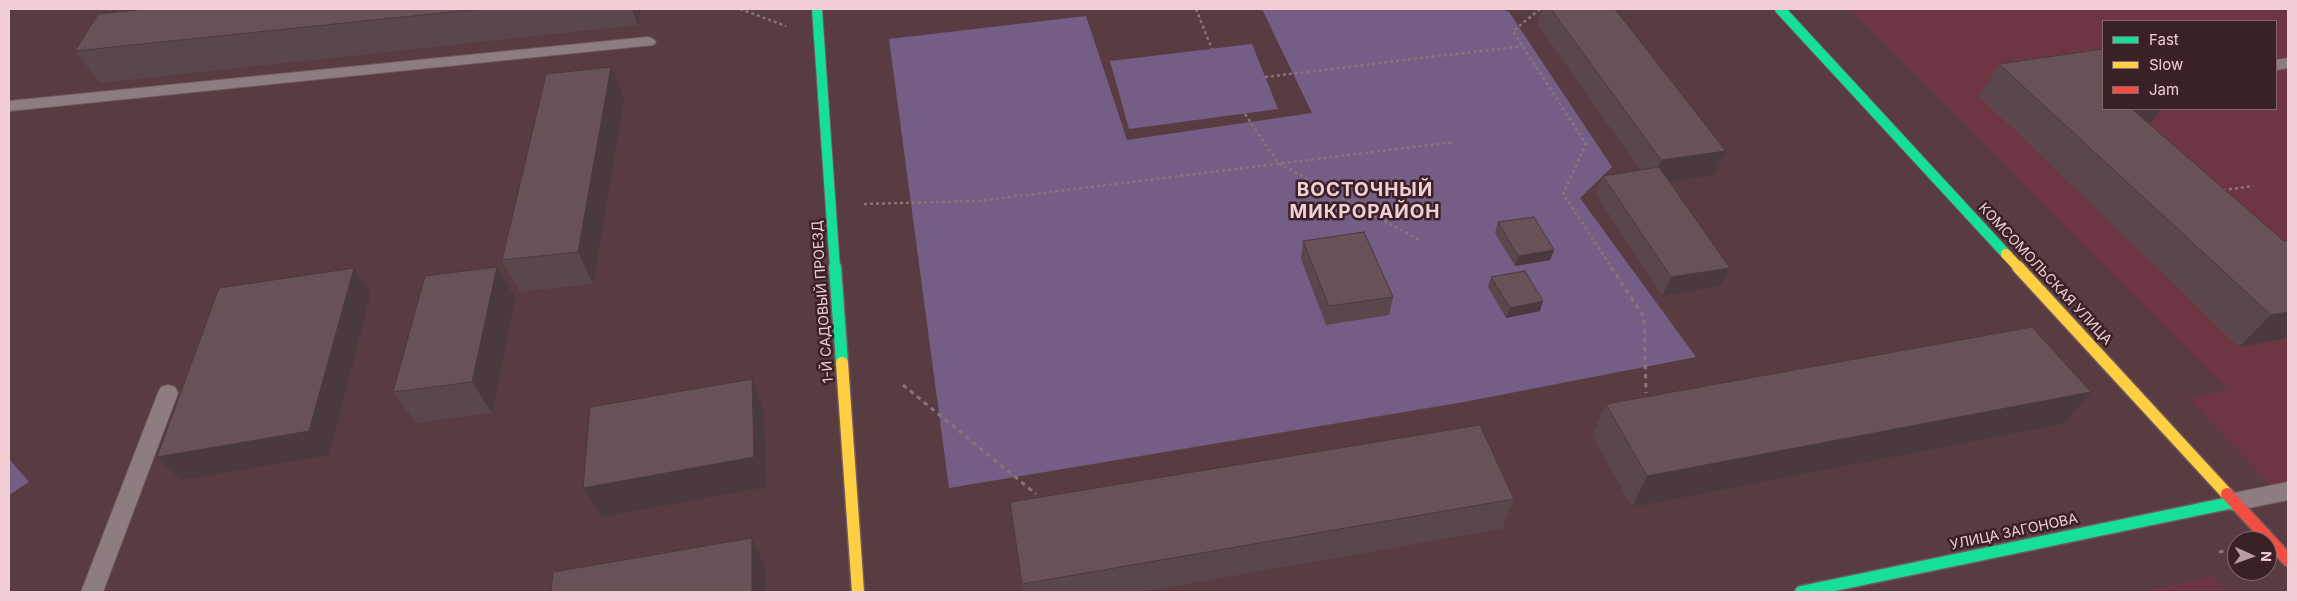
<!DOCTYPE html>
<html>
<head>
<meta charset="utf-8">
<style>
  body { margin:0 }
  #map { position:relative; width:2297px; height:601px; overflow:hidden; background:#583c42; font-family:Inter,sans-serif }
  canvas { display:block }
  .frame { position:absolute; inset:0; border:10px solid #f1cfd4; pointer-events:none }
  .legend { position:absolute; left:2102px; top:20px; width:175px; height:90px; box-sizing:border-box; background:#3a2126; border:1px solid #83676c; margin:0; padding:6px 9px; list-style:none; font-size:15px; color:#f1cfd4 }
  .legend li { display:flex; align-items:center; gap:10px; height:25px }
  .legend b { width:25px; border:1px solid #83676c }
  .north { position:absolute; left:2227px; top:531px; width:50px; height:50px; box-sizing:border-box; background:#3a2126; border:1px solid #83676c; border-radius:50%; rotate:92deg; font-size:14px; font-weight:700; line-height:20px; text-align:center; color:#f1cfd4 }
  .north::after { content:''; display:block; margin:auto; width:18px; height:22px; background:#bb9ca1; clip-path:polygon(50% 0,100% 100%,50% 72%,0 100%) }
</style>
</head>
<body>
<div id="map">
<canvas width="2297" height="601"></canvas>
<div class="frame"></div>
<ul class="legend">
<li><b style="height:6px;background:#16e098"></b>Fast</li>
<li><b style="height:6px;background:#ffcf43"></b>Slow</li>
<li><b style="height:6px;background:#f24e42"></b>Jam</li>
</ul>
<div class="north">N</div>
</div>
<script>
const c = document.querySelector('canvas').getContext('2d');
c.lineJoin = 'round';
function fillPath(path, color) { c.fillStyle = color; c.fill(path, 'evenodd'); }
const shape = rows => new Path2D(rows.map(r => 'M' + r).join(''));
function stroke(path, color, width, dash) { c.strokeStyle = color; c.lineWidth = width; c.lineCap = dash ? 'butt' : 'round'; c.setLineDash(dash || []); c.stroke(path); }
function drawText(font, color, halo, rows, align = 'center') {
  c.font = font + ' Inter,sans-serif'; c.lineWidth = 5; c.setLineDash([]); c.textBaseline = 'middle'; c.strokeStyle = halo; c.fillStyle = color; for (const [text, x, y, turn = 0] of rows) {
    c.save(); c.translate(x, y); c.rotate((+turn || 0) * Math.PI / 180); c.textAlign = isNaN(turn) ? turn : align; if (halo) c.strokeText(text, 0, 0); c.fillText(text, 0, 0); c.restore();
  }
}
fillPath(shape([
  [1850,9,2288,9,2288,503,2188,398,2228,390],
  [2103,21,2276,21,2276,109,2103,109],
  [2213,576,2228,592,2142,592]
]), '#6e3642');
fillPath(shape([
  [1262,9,1501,9,1509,12,1612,167,1580,198,1696,357,1464,402,949,488,889,39,1086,16,1127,140,1312,113],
  [1252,44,1278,109,1129,129,1110,61],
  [9,459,29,482,9,495]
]), '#755e85');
const lane = shape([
  [648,37,653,39,656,42,653,45,9,111,9,101,648,37],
  [2288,58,2288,68,2276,70,2276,60,2288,58],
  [168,385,175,387,178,393,103,592,81,592,158,393,161,387,168,385],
  [2288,482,2288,500,2234,511,2226,508,2223,502,2226,496,2234,493,2288,482]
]);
const fastFar1 = shape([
  [817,9,835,268],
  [1780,9,2006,254]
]);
const fast = shape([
  [835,267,842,363],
  [1801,592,2234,502]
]);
const slowFar1 = shape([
  [2006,254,2019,268]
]);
const slow = shape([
  [2018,267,2227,494],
  [842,363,858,592]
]);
const jam = shape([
  [2227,494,2288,560]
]);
stroke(lane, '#71595e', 2);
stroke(fastFar1, '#71595e', 12);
stroke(fast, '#71595e', 15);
stroke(slowFar1, '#71595e', 12);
stroke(slow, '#71595e', 15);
stroke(jam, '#71595e', 15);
stroke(shape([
  [740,9,786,26],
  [1196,9,1212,49],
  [1540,9,1513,31,1586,144,1563,194,1612,268],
  [1265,77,1522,46],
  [1245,114,1278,163,1421,241],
  [2223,190,2253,186],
  [864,204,977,201,1454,142]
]), '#877679', 2.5, [3, 3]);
stroke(shape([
  [1611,267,1644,317,1646,393],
  [903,385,1036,494],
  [2219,552,2228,550]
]), '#877679', 3, [4.5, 4.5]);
fillPath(lane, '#8d7d80');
stroke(fastFar1, '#16e098', 10);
stroke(fast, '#16e098', 12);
stroke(slowFar1, '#ffcf43', 10);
stroke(slow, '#ffcf43', 12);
stroke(jam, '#f24e42', 12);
fillPath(shape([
  [146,9,641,9,638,25,100,83,75,51],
  [1542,9,1615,9,1726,151,1714,175,1670,182,1721,286,1662,296,1596,194,1603,176,1640,170,1538,25],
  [1999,64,2103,109,2162,109,2152,121,2147,122,2288,338,2239,347,1979,96],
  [624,99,593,284,520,292,502,260],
  [1498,222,1554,250,1550,260,1515,266,1495,233],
  [1303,241,1393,297,1389,315,1326,325,1301,259],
  [497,267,515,298,492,413,416,423,393,392],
  [1491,277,1540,311,1506,318,1488,287],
  [1606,404,2063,424,1632,507,1592,435],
  [1514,499,1502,529,1141,592,1023,592,1010,502]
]), '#5a464c');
fillPath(shape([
  [632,9,641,9,638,25],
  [611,67,624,99,593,284,578,252],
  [2112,109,2162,109,2152,121,2096,130],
  [1726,151,1714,175,1651,185,1661,160],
  [1554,250,1550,260,1515,266,1518,256],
  [497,267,515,298,492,413,472,382],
  [354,268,371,293,329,455,181,480,157,457],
  [1730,268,1721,286,1662,296,1671,277],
  [1543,301,1540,311,1506,318,1510,308],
  [2288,312,2288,338,2239,347,2271,315],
  [752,379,764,411,766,487,601,517,583,488],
  [2091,392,2063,424,1632,507,1647,476],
  [752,538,765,567,765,592,752,592]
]), '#4a393e');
const building = shape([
  [146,9,479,9,75,51,98,14,146,9],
  [1551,9,1615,9,1726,151,1661,160,1551,9],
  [2103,49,2103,109,2132,109,2284,241,2288,240,2288,312,2271,315,1999,64,2103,49],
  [611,67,578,252,502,260,546,74,611,67],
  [1659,167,1730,268,1671,277,1603,176,1659,167],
  [1534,217,1554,250,1518,256,1498,222,1534,217],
  [1364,232,1393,297,1329,306,1303,241,1364,232],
  [497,267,472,382,393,392,425,276,497,267],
  [354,268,309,431,157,457,219,288,354,268],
  [1525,271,1543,301,1510,308,1491,277,1525,271],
  [2032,327,2091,392,1647,476,1606,404,2032,327],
  [752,379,754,457,583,488,590,407,752,379],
  [1480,425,1514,499,1022,584,1010,502,1480,425],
  [752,538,752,592,551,592,553,572,752,538]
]);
fillPath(building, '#695158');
stroke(building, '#4a393e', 1);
drawText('14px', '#f1cfd4', '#3a2126', [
  ["КОМСОМОЛЬСКАЯ УЛИЦА",2045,274,47],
  ["1-Й САДОВЫЙ ПРОЕЗД",823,302,-94],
  ["УЛИЦА ЗАГОНОВА",2014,532,-12]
]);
c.letterSpacing = '1px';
drawText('bold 19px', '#f1cfd4', '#3a2126', [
  ["ВОСТОЧНЫЙ",1365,190],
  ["МИКРОРАЙОН",1365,212]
]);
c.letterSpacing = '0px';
</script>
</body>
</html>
